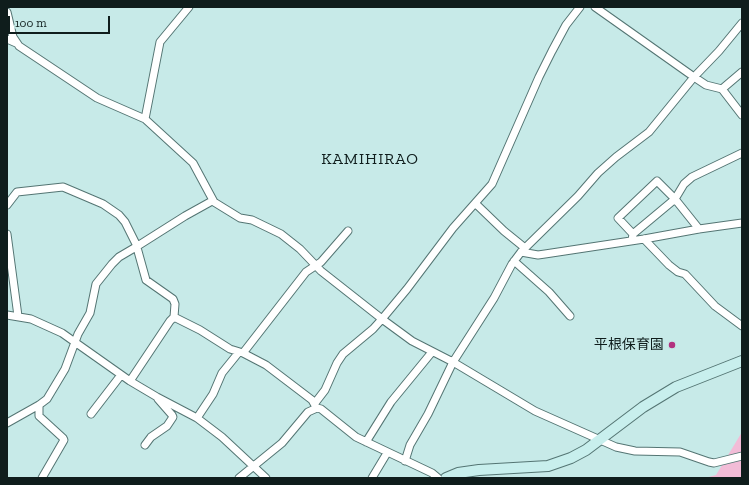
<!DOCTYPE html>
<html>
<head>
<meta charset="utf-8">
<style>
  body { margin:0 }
  #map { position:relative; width:749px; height:485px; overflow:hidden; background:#c7eae8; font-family:"Zilla Slab",serif }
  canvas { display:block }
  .frame { position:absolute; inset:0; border:8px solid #0f1d1c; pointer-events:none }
  .scale { position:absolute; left:8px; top:16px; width:102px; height:18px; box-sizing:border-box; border:2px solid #0f1d1c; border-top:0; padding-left:5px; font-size:12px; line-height:14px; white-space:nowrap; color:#0f1d1c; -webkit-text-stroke:3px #c7eae8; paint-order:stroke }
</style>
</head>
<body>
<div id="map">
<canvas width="749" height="485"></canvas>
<div class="frame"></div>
<div class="scale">100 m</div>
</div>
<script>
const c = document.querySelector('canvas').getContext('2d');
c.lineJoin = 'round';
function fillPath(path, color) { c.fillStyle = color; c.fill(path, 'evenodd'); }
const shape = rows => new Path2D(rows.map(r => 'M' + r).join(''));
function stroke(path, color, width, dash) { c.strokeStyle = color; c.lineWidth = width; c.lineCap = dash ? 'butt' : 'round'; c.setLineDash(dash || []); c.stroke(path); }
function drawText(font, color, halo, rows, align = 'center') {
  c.font = font + ' "Zilla Slab","Noto Sans JP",serif'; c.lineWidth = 3.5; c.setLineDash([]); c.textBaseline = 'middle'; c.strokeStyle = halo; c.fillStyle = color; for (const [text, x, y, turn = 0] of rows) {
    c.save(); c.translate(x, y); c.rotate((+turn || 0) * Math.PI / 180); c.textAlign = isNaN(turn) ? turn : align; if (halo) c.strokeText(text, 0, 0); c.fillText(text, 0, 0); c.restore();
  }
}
fillPath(shape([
  [742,432,742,478,705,478,716,475]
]), '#f2bcd7');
const minor = shape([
  [580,7,566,25,552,51,539,77,492,184,453,228,407,289,382,319,412,341,453,362,535,411,616,447,635,451,680,452,709,462,714,463,742,456],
  [595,7,694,77,706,85,722,89,742,115],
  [7,12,13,37,19,46,97,98,145,119,193,163,214,202,240,218,252,220,281,234,300,249,321,271,382,319,373,329,343,354,337,363,325,390,315,403],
  [7,39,16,43],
  [722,89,742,72],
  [145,119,160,42,189,7],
  [476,204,504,231,525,248],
  [7,205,17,192,63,187,103,204,119,215,125,222,136,244,146,280,173,299,175,304,174,317,170,321,130,381],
  [7,234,18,316],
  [633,234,675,199,684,184,692,177,742,153],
  [644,239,669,265,678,272,685,274,715,306,742,326],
  [632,240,633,234,618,218,657,181,675,199,699,229],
  [521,252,538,255,545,254,644,239,699,229,742,223],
  [514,261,549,292,570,316],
  [7,315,31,319,62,333,130,381,157,397,197,418,222,437,266,478],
  [174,317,200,330,230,349,243,353,266,365,312,400,316,407],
  [243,353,306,272,321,262,348,231],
  [39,405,39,416,63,438,64,440,42,478],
  [91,414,121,375],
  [197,418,213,394,222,373,239,352],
  [7,423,39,405,47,399,65,369,78,334,90,313,96,284,112,264,119,257,136,247,185,216,212,201],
  [366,442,391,402,432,352],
  [145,445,151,437,167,426,173,417,172,415,158,399],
  [405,461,410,445,428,414,453,362,494,298,512,264,521,252,578,196,598,173,616,157,649,132,694,77,719,51,742,23],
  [239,478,282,443,308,412,317,408,321,409,356,437,432,473,438,478],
  [372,478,387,453]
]);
const secondary = shape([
  [446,478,458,473,479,470,548,466,571,458,586,450,643,407,676,387,742,361]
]);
stroke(minor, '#547573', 9);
stroke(secondary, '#547573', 12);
stroke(minor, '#fff', 7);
stroke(secondary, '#c8efed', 10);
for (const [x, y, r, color] of [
  [672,345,4,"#b2327f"]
]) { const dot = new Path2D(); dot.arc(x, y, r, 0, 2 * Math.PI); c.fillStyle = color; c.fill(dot); stroke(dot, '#c7eae8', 1.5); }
drawText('14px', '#0f1d1c', '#c7eae8', [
  ["平根保育園",664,345]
], 'right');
c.letterSpacing = '1px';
drawText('16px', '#0f1d1c', '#c7eae8', [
  ["KAMIHIRAO",370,159]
]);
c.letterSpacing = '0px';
</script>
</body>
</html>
